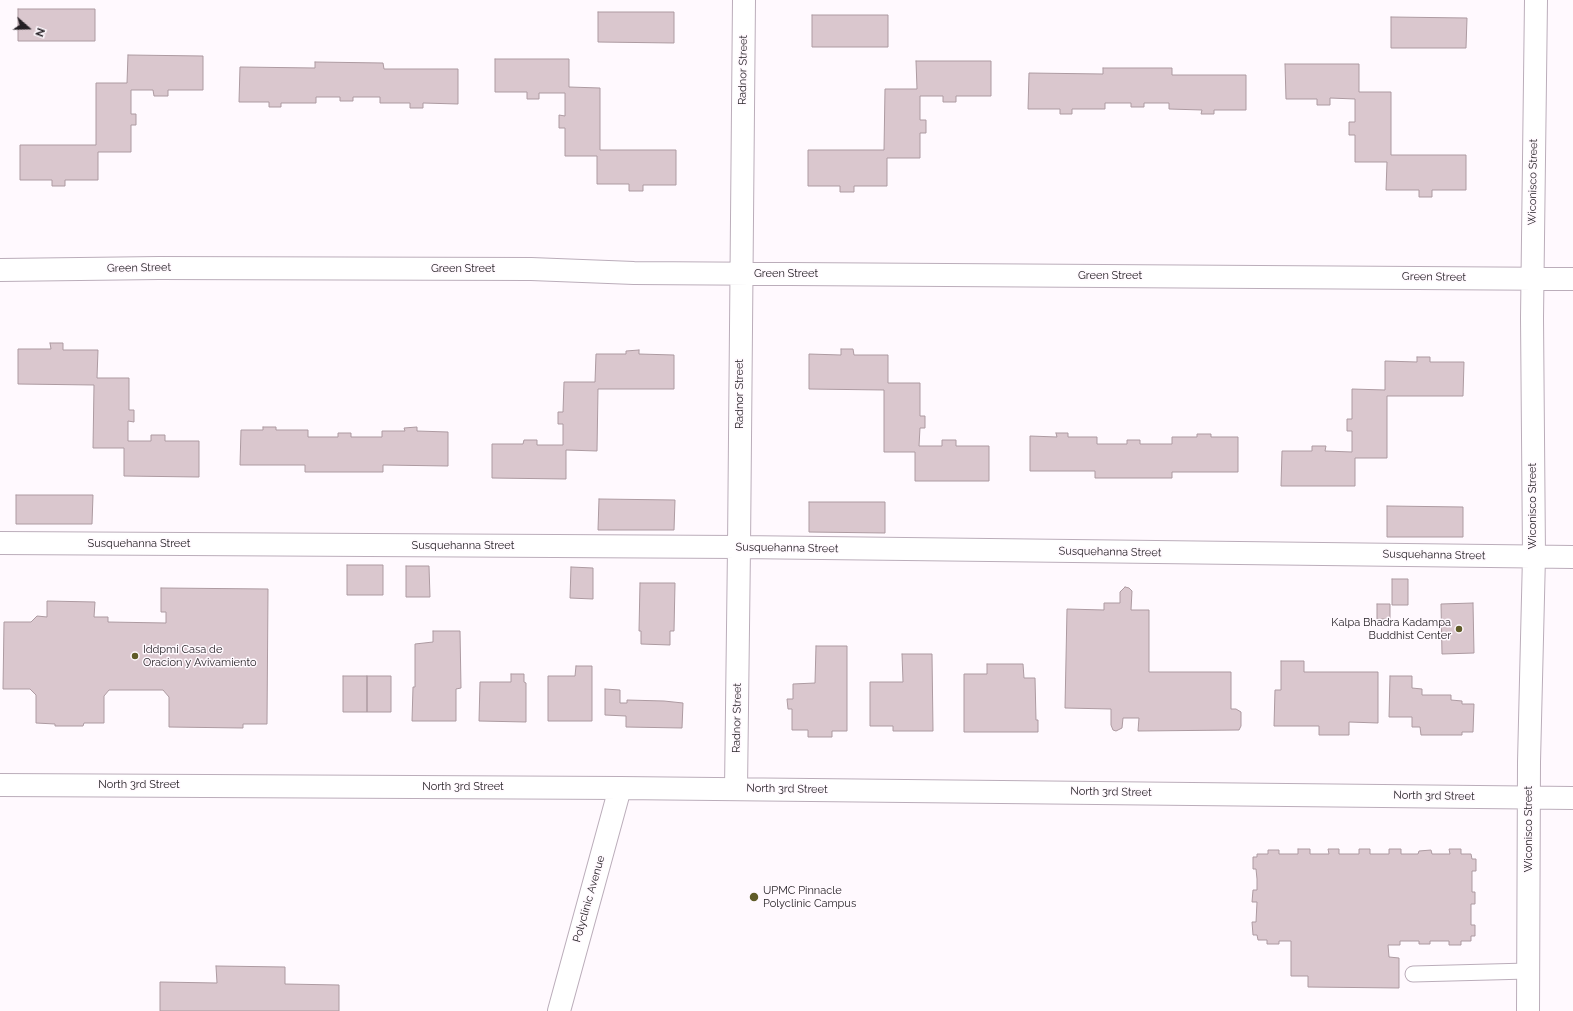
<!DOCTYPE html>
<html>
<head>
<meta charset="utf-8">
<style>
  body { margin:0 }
  #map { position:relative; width:1573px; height:1011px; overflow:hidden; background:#fff9fe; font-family:Raleway,sans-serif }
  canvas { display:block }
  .north { position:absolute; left:8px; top:8px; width:40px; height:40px; -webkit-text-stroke:3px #fff9fe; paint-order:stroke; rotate:110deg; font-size:11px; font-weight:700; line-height:16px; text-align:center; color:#231e23 }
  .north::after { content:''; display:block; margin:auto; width:14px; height:18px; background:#231e23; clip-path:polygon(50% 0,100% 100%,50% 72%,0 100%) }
</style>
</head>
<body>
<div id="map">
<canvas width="1573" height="1011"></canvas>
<div class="north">N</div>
</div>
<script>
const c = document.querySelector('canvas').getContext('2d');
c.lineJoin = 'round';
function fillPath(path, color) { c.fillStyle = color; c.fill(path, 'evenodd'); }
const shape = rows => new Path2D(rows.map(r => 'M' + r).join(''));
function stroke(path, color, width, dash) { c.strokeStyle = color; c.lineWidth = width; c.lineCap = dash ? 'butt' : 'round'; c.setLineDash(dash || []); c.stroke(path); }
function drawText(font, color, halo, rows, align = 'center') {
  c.font = font + ' Raleway,sans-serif'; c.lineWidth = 3; c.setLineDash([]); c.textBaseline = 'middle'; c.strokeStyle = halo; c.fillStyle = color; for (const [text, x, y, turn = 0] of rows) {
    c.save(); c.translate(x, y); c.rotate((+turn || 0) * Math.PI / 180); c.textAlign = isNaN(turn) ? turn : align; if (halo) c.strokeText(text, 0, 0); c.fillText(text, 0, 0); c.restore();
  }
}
const building = shape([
  [18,9,95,9,95,41,18,41,18,9],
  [598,12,674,12,674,43,598,42,598,12],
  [812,15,888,15,888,47,812,47,812,15],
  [1391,17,1467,18,1466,48,1391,48,1391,17],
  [128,55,203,56,203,90,168,90,168,96,154,96,153,90,131,90,131,114,136,114,136,125,131,125,131,152,98,152,98,180,65,180,65,186,52,186,52,180,20,180,20,145,96,145,96,83,127,83,128,55],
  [495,59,569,59,569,87,600,88,600,150,676,150,676,185,643,185,643,191,629,191,629,184,597,184,597,156,565,156,565,128,559,128,559,115,565,116,565,93,539,93,539,99,527,99,527,92,495,92,495,59],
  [916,61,991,61,991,96,956,96,956,102,943,102,943,96,920,96,920,120,926,120,926,133,920,133,920,158,887,158,887,186,854,186,854,192,840,192,840,186,808,186,808,150,884,150,885,89,917,89,916,61],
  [315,62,383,63,384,69,458,69,458,104,423,103,423,108,410,108,410,103,380,103,380,97,353,97,353,101,340,101,340,97,316,97,316,103,281,103,281,107,269,107,269,102,239,102,240,67,315,68,315,62],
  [1285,64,1359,64,1359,92,1391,92,1391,155,1466,155,1466,190,1432,190,1432,197,1419,197,1419,190,1386,190,1387,162,1355,162,1355,135,1349,135,1349,122,1355,122,1355,99,1330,98,1330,105,1317,105,1317,99,1286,99,1285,64],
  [1103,68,1172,68,1172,75,1246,75,1246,110,1214,110,1214,114,1201,114,1202,110,1169,109,1169,103,1144,103,1144,107,1131,107,1131,103,1105,103,1105,109,1072,109,1072,114,1060,114,1060,109,1028,109,1029,73,1103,74,1103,68],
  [50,343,63,343,63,350,98,350,97,378,129,378,129,410,134,410,134,422,128,421,128,441,151,441,151,435,165,435,165,441,199,441,199,477,124,476,124,448,93,448,94,385,18,384,18,349,51,349,50,343],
  [841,349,853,349,854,355,888,355,888,383,920,383,920,416,925,416,925,428,920,428,919,446,942,446,942,440,956,440,956,446,989,446,989,481,915,481,915,452,884,452,884,390,809,389,809,354,841,355,841,349],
  [639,350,639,354,674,355,674,389,598,389,597,451,566,450,566,479,492,478,492,444,523,444,524,440,537,440,537,445,563,445,563,424,558,424,558,412,563,412,564,382,595,382,596,354,626,354,626,351,639,350],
  [1417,357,1430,357,1430,362,1464,362,1463,396,1387,396,1387,458,1355,458,1355,486,1281,486,1282,451,1312,451,1312,446,1326,446,1325,451,1352,452,1352,431,1347,431,1347,419,1352,419,1352,389,1385,390,1385,361,1417,362,1417,357],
  [263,427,276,427,276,430,308,430,308,437,338,437,338,433,351,433,351,437,382,437,382,431,405,431,404,428,417,427,417,431,448,432,448,466,383,465,383,472,305,472,305,465,240,465,241,430,263,430,263,427],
  [1056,433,1068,433,1068,437,1097,437,1097,444,1127,444,1127,440,1140,440,1140,444,1172,444,1172,437,1197,437,1197,434,1211,434,1211,437,1238,437,1238,472,1172,472,1172,478,1095,478,1095,471,1030,471,1030,436,1057,437,1056,433],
  [16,495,93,495,92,524,16,524,16,495],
  [599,499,675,500,674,530,598,530,599,499],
  [809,502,885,502,885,533,809,532,809,502],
  [1387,506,1463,507,1463,537,1387,537,1387,506],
  [347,565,383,565,383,595,347,595,347,565],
  [406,566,429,566,430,597,406,597,406,566],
  [571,567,593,568,593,599,570,598,571,567],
  [1392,579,1408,579,1408,605,1392,605,1392,579],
  [640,583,675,583,674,631,670,631,670,645,641,644,641,631,639,631,640,583],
  [1125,587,1129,588,1132,591,1131,610,1149,610,1149,672,1231,672,1231,709,1236,709,1241,712,1241,726,1239,730,1138,731,1139,718,1123,718,1122,728,1116,731,1113,730,1111,725,1111,709,1065,708,1067,609,1104,610,1104,603,1120,603,1120,592,1125,587],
  [161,588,268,589,267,724,243,724,243,728,169,727,169,697,163,690,109,690,104,696,104,723,84,723,83,726,55,726,55,724,36,723,36,695,30,689,3,689,4,622,31,622,37,616,47,617,47,601,95,602,94,617,108,617,108,622,166,623,166,612,161,612,161,588],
  [1473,603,1474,653,1442,654,1441,604,1473,603],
  [1377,604,1390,604,1390,619,1377,619,1377,604],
  [433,631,460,631,461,688,456,689,456,721,412,721,413,687,415,687,415,644,433,642,433,631],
  [816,646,847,646,847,731,832,731,832,737,808,737,808,730,792,730,792,709,788,709,787,699,793,699,793,684,815,683,816,646],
  [902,654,932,654,933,731,893,731,893,726,870,726,870,682,903,682,902,654],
  [1281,661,1304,661,1304,672,1378,672,1378,723,1349,722,1349,735,1319,735,1319,726,1274,726,1275,690,1281,690,1281,661],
  [987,664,1023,664,1024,678,1035,678,1036,720,1038,720,1038,732,964,732,964,674,987,674,987,664],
  [576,666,592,666,592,721,548,721,548,676,575,676,576,666],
  [511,674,524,674,524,682,526,683,526,722,479,721,480,682,511,682,511,674],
  [343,676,367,676,367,712,343,712,343,676],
  [367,676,391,676,391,712,367,712,367,676],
  [1390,676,1412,676,1412,688,1422,689,1422,695,1451,695,1451,700,1462,701,1462,704,1474,704,1473,732,1462,732,1462,735,1421,735,1420,727,1412,727,1412,717,1389,717,1390,676],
  [605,689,620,690,620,703,627,703,627,700,664,701,683,703,682,728,626,727,626,716,605,715,605,689],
  [1298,849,1310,849,1310,854,1329,854,1328,849,1339,849,1339,854,1359,854,1359,849,1370,849,1370,854,1389,854,1389,849,1401,849,1401,854,1418,854,1419,851,1431,850,1432,854,1450,854,1449,849,1461,849,1461,854,1471,854,1472,859,1476,859,1476,871,1472,871,1472,892,1475,892,1475,904,1471,904,1471,925,1475,925,1475,936,1471,936,1471,941,1461,941,1461,945,1449,945,1449,941,1430,941,1430,944,1419,944,1419,941,1400,941,1400,945,1388,945,1389,957,1399,958,1399,988,1308,987,1308,976,1291,976,1291,941,1279,941,1279,944,1267,944,1267,940,1258,940,1257,935,1253,935,1252,922,1256,922,1257,902,1252,902,1253,890,1257,890,1257,879,1256,869,1253,869,1253,857,1257,857,1257,854,1268,854,1268,850,1279,850,1279,854,1298,854,1298,849],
  [216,966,285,967,285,984,339,985,339,1011,160,1011,160,982,217,983,216,966]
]);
fillPath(building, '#dac7ce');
stroke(building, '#ad9aa1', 1);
const service = shape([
  [1413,974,1528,971]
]);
const minor = shape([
  [0,270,159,268,531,269,634,273,1573,279],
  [0,543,739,547,1573,557],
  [0,785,620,788,1573,798],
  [736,789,739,547,744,0],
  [559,1011,620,788],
  [1528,1011,1529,762,1534,556,1532,318,1536,0]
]);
stroke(service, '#bbadba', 17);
stroke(minor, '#bbadba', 24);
stroke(service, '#fff', 15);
stroke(minor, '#fff', 22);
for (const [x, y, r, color] of [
  [1459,629,4,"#5f5b28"],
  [135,656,4,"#5f5b28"],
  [754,897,5,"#5f5b28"]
]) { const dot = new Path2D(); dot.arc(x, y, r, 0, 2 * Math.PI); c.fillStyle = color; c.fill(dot); stroke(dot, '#fff9fe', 1.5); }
drawText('11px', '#231e23', '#fff9fe', [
  ["Radnor Street",743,70,-89],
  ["Wiconisco Street",1533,182,-89],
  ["Green Street",139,268,-1],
  ["Green Street",463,269],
  ["Green Street",786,274],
  ["Green Street",1110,276],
  ["Green Street",1434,277,1],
  ["Radnor Street",740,394,-90],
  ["Wiconisco Street",1533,506,-90],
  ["Susquehanna Street",139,544],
  ["Susquehanna Street",463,546],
  ["Susquehanna Street",787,548,1],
  ["Susquehanna Street",1110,552,1],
  ["Susquehanna Street",1434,555,1],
  ["Radnor Street",737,718,-89],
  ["North 3rd Street",139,785],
  ["North 3rd Street",463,787],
  ["North 3rd Street",787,789,1],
  ["North 3rd Street",1111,792,1],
  ["North 3rd Street",1434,796,1],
  ["Wiconisco Street",1529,829,-90],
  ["Polyclinic Avenue",589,899,-74]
]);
drawText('11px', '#231e23', '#fff9fe', [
  ["Kalpa Bhadra Kadampa",1451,623,"right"],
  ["Buddhist Center",1451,636,"right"],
  ["Iddpmi Casa de",143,650],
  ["Oracion y Avivamiento",143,663],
  ["UPMC Pinnacle",763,891],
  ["Polyclinic Campus",763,904]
], 'left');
</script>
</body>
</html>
